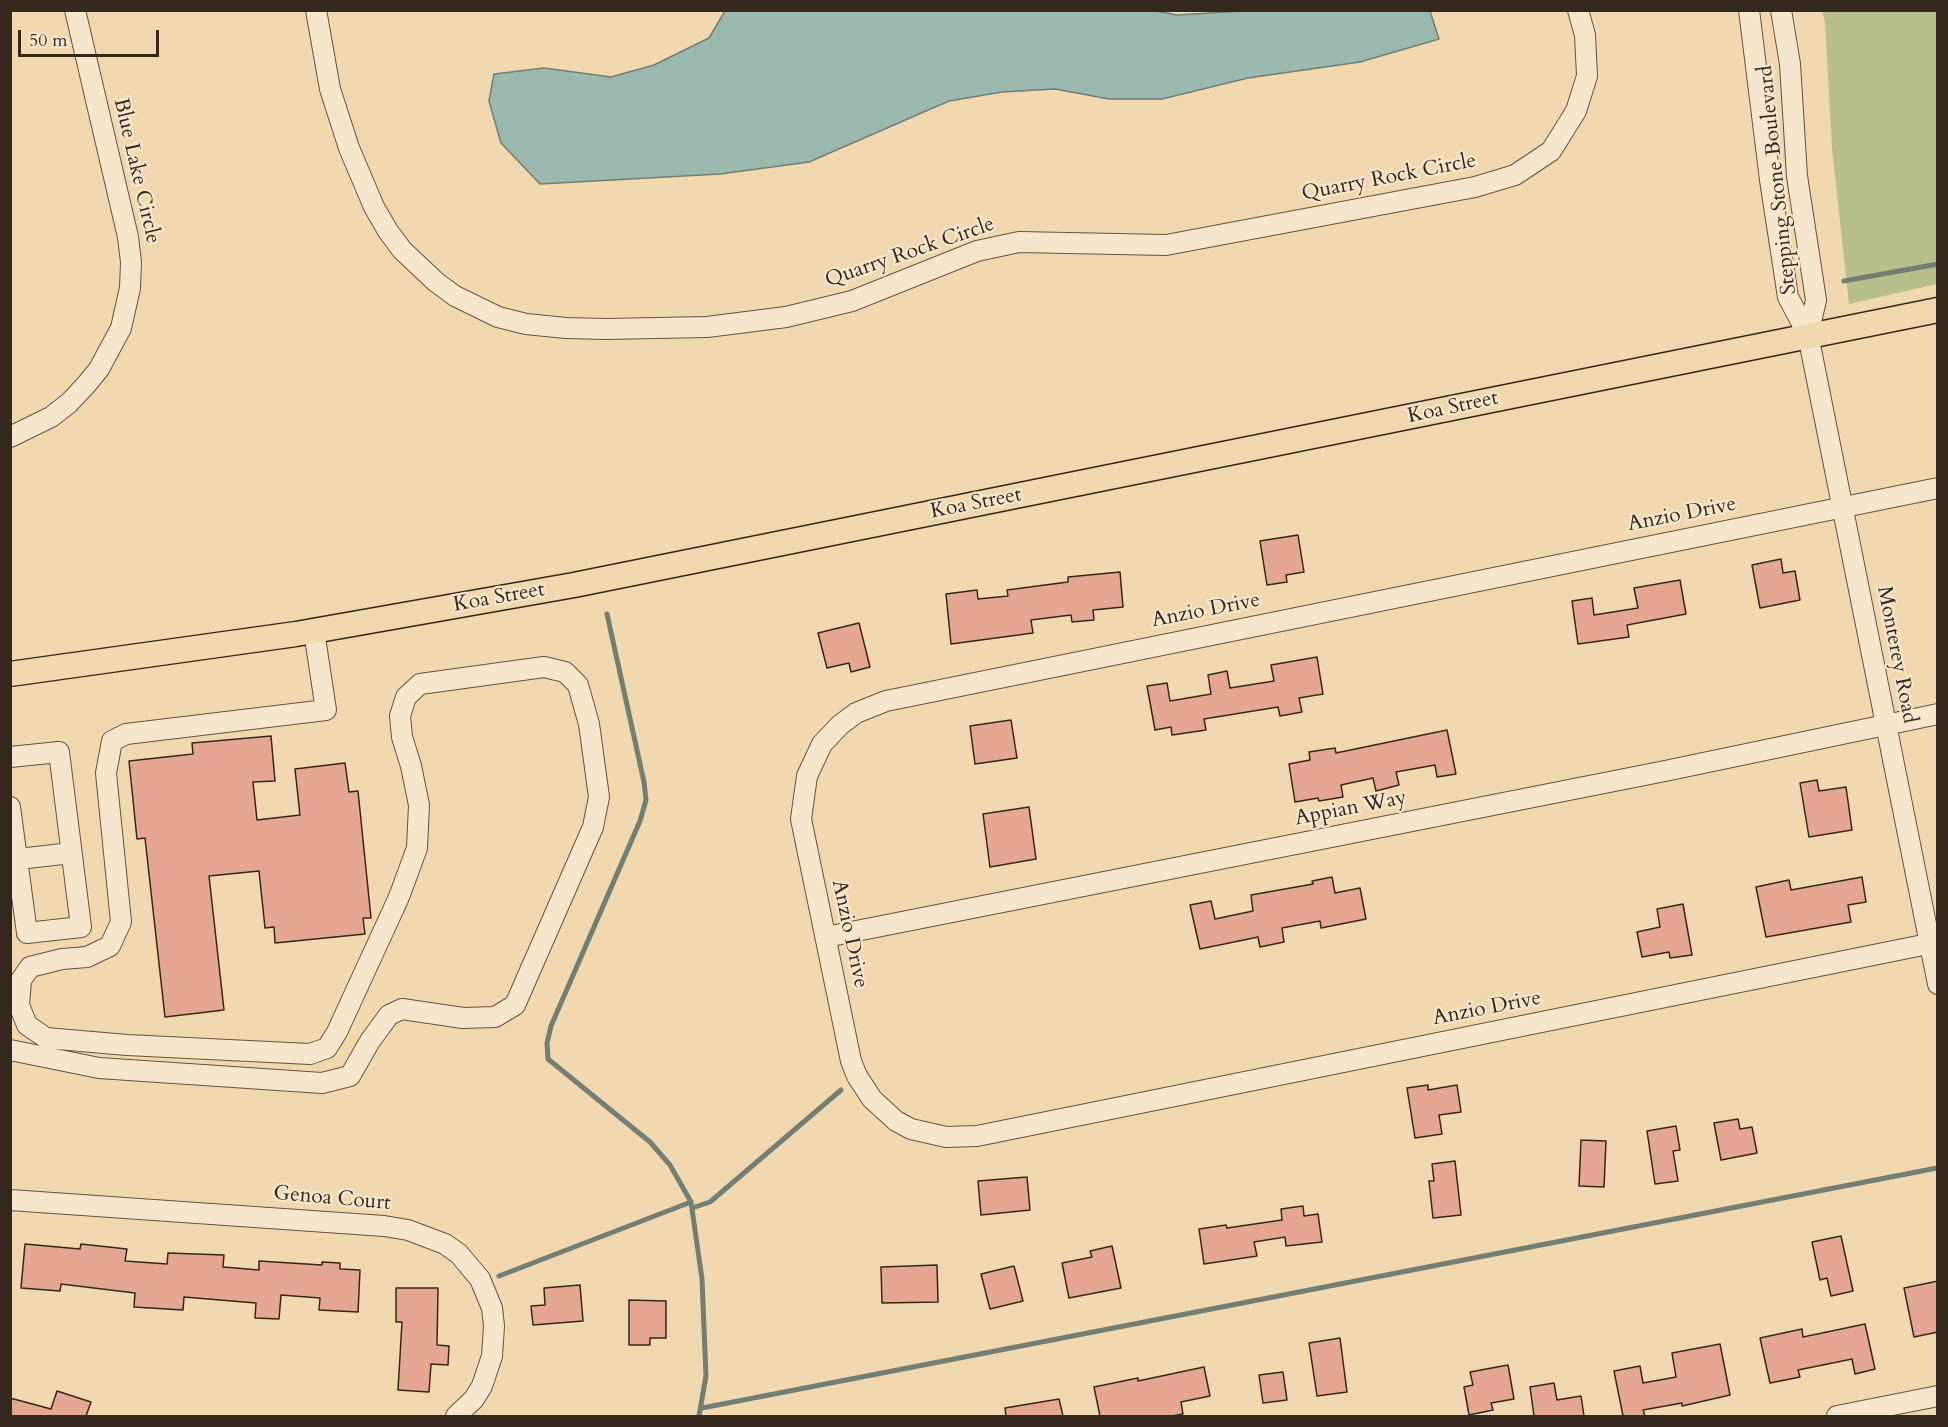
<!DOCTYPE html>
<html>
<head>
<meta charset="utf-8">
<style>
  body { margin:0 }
  #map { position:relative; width:1948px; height:1427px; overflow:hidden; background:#f1d8af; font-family:Cardo,serif }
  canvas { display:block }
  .frame { position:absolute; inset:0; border:12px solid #34271e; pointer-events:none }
  .scale { position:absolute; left:18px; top:30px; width:141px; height:27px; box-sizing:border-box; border:3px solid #34271e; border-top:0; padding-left:8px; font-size:18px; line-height:21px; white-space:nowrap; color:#34271e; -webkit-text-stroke:4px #f6e6cb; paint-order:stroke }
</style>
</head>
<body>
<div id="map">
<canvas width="1948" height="1427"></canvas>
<div class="frame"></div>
<div class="scale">50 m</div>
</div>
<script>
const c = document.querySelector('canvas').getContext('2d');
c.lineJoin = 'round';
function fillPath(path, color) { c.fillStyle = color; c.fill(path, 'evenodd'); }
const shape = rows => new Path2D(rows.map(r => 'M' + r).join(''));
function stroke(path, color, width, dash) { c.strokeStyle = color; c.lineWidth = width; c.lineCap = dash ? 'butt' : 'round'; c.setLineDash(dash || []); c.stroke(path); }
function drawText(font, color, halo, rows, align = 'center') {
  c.font = font + ' Cardo,serif'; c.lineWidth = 4.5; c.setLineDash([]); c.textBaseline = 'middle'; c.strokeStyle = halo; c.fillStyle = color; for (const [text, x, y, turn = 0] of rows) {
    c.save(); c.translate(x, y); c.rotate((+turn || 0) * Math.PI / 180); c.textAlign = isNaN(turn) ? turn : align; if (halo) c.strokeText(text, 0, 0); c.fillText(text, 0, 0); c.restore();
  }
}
fillPath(shape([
  [1822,11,1937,11,1937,284,1849,304,1832,148,1825,22]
]), '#b7bf8d');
const water = shape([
  [1157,11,1177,15,1259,10,1430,11,1439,39,1360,62,1248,78,1162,99,1109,99,1055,89,1002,92,949,101,809,162,720,174,540,184,501,143,489,101,494,74,544,68,611,77,654,65,709,38,725,11,1157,11]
]);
fillPath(water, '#9bb9af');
stroke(water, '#727f75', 1.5);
stroke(shape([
  [1844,281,1938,264],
  [607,614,644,782,646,800,640,821,551,1026,547,1043,548,1059,650,1142,670,1165,691,1202,702,1279,706,1376,699,1416],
  [692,1208,710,1202,841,1090],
  [499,1276,691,1202],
  [702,1408,1937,1168]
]), '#727f75', 5);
const building = shape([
  [1298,535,1304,572,1286,575,1287,582,1267,585,1260,541,1298,535],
  [1781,559,1783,573,1795,571,1800,600,1760,608,1752,565,1781,559],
  [1120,572,1123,607,1093,610,1094,620,1072,622,1071,615,1031,620,1033,633,951,644,946,594,977,590,978,599,1008,596,1007,590,1068,582,1068,577,1120,572],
  [1680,580,1686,614,1627,625,1629,637,1578,644,1572,601,1592,598,1594,615,1638,608,1634,588,1680,580],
  [859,623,870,667,851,672,849,663,827,668,818,633,859,623],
  [1317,657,1323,694,1299,698,1302,712,1280,716,1278,707,1204,719,1206,730,1172,735,1171,727,1155,730,1147,686,1167,683,1170,701,1211,694,1208,675,1227,671,1230,688,1274,681,1271,665,1317,657],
  [1011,720,1017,758,975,764,970,726,1011,720],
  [1447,730,1456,774,1437,777,1435,765,1396,772,1399,785,1376,791,1373,778,1341,785,1343,797,1319,801,1318,798,1295,802,1289,764,1310,760,1309,752,1335,748,1336,753,1447,730],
  [271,736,275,781,253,782,257,820,300,815,295,769,345,763,349,792,358,791,371,918,363,918,365,934,275,943,274,927,265,928,259,871,209,876,224,1010,165,1017,145,838,137,839,129,761,193,754,192,743,271,736],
  [1817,780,1819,791,1846,787,1852,830,1809,837,1800,783,1817,780],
  [1029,807,1036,859,990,867,983,814,1029,807],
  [1332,877,1335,893,1360,888,1366,919,1321,928,1320,921,1282,928,1284,942,1260,947,1258,937,1200,949,1190,905,1211,901,1215,919,1253,911,1251,895,1313,884,1312,881,1332,877],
  [1862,877,1866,902,1848,905,1851,922,1766,937,1756,887,1789,880,1791,890,1862,877],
  [1683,904,1692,955,1670,958,1669,952,1642,957,1637,932,1660,927,1657,909,1683,904],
  [1428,1085,1428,1090,1457,1085,1461,1112,1439,1115,1442,1134,1415,1138,1407,1088,1428,1085],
  [1738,1119,1740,1129,1752,1127,1757,1153,1721,1160,1714,1123,1738,1119],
  [1676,1126,1680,1150,1673,1151,1678,1181,1655,1184,1647,1131,1676,1126],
  [1581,1140,1606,1141,1604,1187,1579,1186,1581,1140],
  [1455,1161,1461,1215,1433,1218,1429,1181,1434,1181,1432,1164,1455,1161],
  [1027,1177,1030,1210,981,1215,978,1181,1027,1177],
  [1303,1206,1304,1216,1318,1214,1322,1242,1286,1246,1285,1237,1254,1242,1257,1256,1204,1264,1199,1229,1226,1225,1227,1228,1282,1220,1281,1209,1303,1206],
  [1841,1236,1853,1291,1831,1296,1827,1278,1820,1280,1812,1242,1841,1236],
  [25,1244,80,1249,81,1244,127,1249,125,1261,167,1264,168,1253,224,1255,223,1267,259,1270,259,1261,322,1265,322,1262,340,1263,340,1269,360,1270,358,1312,319,1310,320,1298,281,1295,279,1319,255,1318,256,1303,184,1297,183,1310,134,1307,135,1293,61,1284,60,1291,21,1288,25,1244],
  [1112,1246,1121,1288,1069,1298,1062,1263,1092,1257,1090,1251,1112,1246],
  [937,1265,938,1302,882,1303,881,1267,937,1265],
  [1014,1266,1023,1301,990,1309,981,1274,1014,1266],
  [1938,1281,1938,1332,1914,1337,1904,1288,1938,1281],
  [580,1285,583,1321,533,1325,531,1306,545,1305,544,1288,580,1285],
  [396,1288,438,1288,437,1345,449,1346,448,1365,431,1364,429,1392,398,1390,402,1322,396,1322,396,1288],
  [629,1300,666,1301,666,1338,650,1338,650,1345,629,1345,629,1300],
  [1865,1324,1875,1369,1855,1374,1852,1359,1798,1370,1800,1377,1770,1383,1760,1338,1802,1329,1803,1337,1865,1324],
  [1340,1338,1347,1392,1317,1396,1309,1343,1340,1338],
  [1720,1344,1730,1395,1682,1406,1682,1403,1643,1410,1645,1416,1623,1416,1614,1371,1640,1366,1643,1383,1676,1377,1672,1353,1720,1344],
  [1508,1365,1514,1399,1491,1403,1493,1410,1469,1415,1464,1387,1473,1385,1470,1372,1508,1365],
  [1204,1367,1210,1396,1181,1402,1183,1414,1172,1416,1100,1416,1094,1387,1138,1378,1138,1381,1204,1367],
  [1283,1372,1287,1400,1263,1403,1259,1375,1283,1372],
  [1554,1383,1557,1400,1581,1396,1584,1416,1534,1416,1530,1387,1554,1383],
  [57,1391,91,1402,86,1416,10,1416,10,1398,51,1409,57,1391],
  [1059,1399,1063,1416,1006,1416,1005,1408,1059,1399]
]);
fillPath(building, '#e6a792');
stroke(building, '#34271e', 1.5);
const minor = shape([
  [316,10,330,89,349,148,374,207,388,231,402,250,436,282,455,296,498,317,526,324,566,328,606,329,707,327,786,317,852,301,977,251,1019,242,1166,245,1475,187,1515,175,1551,151,1576,111,1587,76,1585,35,1578,10],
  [1749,10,1770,180,1788,297,1808,335,1938,984],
  [1781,10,1790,64,1797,176,1816,300,1808,335],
  [10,437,51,417,69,403,85,386,99,369,121,328,130,288,131,262,128,237,75,10],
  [1938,488,886,701,856,713,840,725,822,744,807,776,801,819,851,1061,857,1076,872,1099,896,1121,911,1129,946,1137,977,1136,1938,942],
  [10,757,59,752,81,927,27,933,10,807],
  [10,860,71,853],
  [826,937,1665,771,1938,714],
  [10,1050,99,1068,322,1083,350,1076,370,1041,389,1015,402,1009,463,1018,495,1017,515,1005,593,827,599,797,589,724,578,685,565,672,544,667,420,684,406,697,400,716,402,737,411,766,419,805,417,848,399,897,337,1032,327,1048,310,1054,127,1045,46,1038,27,1025,19,1005,21,980,30,967,62,959,87,957,110,946,121,922,106,773,112,741,126,734,326,710,314,631],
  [10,1200,384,1226,408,1230,445,1244,459,1254,480,1279,492,1308,494,1326,492,1356,482,1386,474,1399,456,1416],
  [1837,1416,1938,1396]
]);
const major = shape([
  [10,674,296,634,574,585,1938,310]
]);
stroke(minor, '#635342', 22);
stroke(major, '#34271e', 27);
stroke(minor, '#f6e6cb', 20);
stroke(major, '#f1d8af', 24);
drawText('21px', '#34271e', '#f6e6cb', [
  ["Blue Lake Circle",136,171,77],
  ["Quarry Rock Circle",1389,178,-11],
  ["Stepping Stone Boulevard",1778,180,-96],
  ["Quarry Rock Circle",910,253,-19],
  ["Koa Street",1453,408,-12],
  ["Koa Street",976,504,-11],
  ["Anzio Drive",1682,515,-11],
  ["Koa Street",499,598,-10],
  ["Anzio Drive",1206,611,-11],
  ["Monterey Road",1896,655,79],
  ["Appian Way",1351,809,-11],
  ["Anzio Drive",849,934,78],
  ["Anzio Drive",1487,1009,-11],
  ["Genoa Court",332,1199,5]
]);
</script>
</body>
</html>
